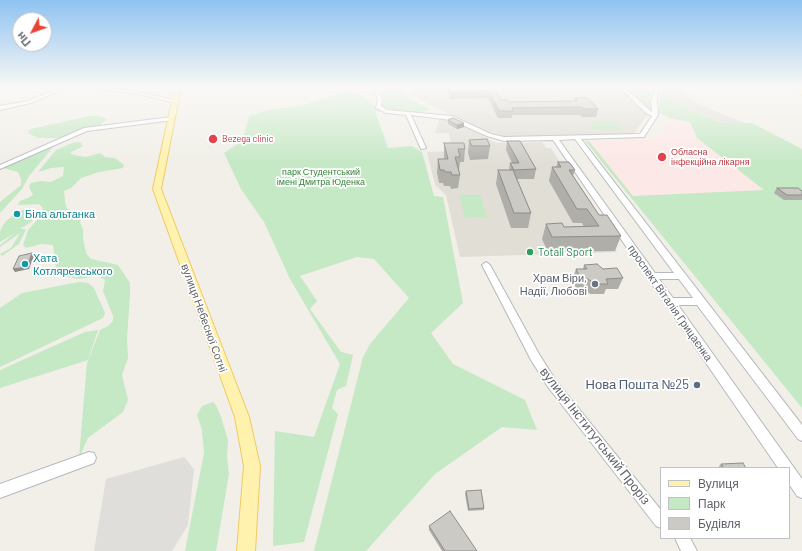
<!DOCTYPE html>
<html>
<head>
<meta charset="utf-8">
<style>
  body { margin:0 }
  #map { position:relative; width:802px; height:551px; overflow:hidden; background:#f1efe8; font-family:Barlow,sans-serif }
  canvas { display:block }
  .legend { position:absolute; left:660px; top:467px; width:130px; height:72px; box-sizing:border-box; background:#fff; border:1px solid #bfc1c3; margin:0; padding:5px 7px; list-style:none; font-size:12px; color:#5f6368 }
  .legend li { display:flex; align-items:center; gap:8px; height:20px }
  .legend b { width:20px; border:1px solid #bfc1c3 }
  .north { position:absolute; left:12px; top:12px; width:40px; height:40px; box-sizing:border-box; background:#fff; border:1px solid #bfc1c3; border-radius:50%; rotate:229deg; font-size:11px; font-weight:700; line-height:16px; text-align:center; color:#5f6368 }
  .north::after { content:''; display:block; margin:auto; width:14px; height:18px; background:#ea4335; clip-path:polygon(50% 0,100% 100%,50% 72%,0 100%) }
</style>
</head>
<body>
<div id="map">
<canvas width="802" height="551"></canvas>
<ul class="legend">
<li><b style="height:5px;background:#fff2af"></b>Вулиця</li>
<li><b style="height:11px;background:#c5e8c5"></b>Парк</li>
<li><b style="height:11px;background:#cccac5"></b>Будівля</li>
</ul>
<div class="north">Пн</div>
</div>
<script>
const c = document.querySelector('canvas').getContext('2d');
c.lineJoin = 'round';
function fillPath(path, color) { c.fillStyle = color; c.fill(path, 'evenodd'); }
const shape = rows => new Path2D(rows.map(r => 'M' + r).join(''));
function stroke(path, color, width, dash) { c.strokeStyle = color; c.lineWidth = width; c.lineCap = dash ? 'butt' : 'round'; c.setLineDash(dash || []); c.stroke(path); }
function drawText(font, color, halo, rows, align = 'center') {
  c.font = font + ' Barlow,sans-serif'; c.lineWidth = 3.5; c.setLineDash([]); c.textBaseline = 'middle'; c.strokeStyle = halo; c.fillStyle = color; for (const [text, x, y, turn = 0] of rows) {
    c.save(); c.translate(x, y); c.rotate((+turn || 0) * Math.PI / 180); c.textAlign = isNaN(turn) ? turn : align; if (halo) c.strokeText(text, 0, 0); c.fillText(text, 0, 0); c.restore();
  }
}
fillPath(shape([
  [663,87,679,87,690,95,692,101,744,123,723,123,660,95],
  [184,457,194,469,188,525,172,551,94,551,106,479]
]), '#e0deda');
fillPath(shape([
  [410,87,617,87,647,115,634,134,505,137,483,130,414,97,410,94],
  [440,118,452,119,496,143,542,142,546,148,551,148,617,252,460,257,446,195,435,185,427,152,452,151,449,133,435,133]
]), '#e1ded6');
fillPath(shape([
  [669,118,690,122,697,138,765,191,633,196,589,141,657,138]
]), '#fce8e6');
fillPath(shape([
  [378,87,401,87,408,98,431,110,412,113,389,110,382,106,383,98],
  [629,87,651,87,649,97,651,109,645,108,628,92,633,91],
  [345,91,356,92,361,94,366,100,381,111,375,111,388,148,412,146,422,152,434,196,443,197,463,303,431,333,453,364,525,400,537,430,502,427,435,474,366,551,314,551,363,357,370,344,409,298,374,259,357,257,300,276,317,301,310,309,341,352,353,355,346,386,337,390,332,408,338,414,304,542,273,546,275,431,314,437,340,364,290,279,264,222,241,189,224,153,239,143,245,132,249,116,268,110,302,106],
  [660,95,722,123,752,123,802,149,802,408,585,141,589,141,633,196,764,190,697,138,690,122,669,118,659,113],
  [90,116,101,116,107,119,100,125,82,128,60,138,38,138,28,133,30,129],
  [592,121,619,121,621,130,591,130],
  [80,142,83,146,70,153,74,155,86,157,100,153,105,157,115,158,124,165,123,168,99,172,81,178,71,188,64,191,65,202,67,209,72,211,82,211,83,216,80,222,83,230,83,238,86,253,91,259,118,265,130,283,130,295,127,338,128,358,122,375,128,400,123,412,88,438,79,458,87,363,100,330,108,326,113,321,113,316,103,291,105,280,98,276,79,279,57,275,53,245,41,244,26,248,23,245,28,230,38,219,43,208,39,204,18,205,20,201,28,198,33,195,29,187,31,183,40,181,51,182,63,176,64,167,51,168,38,172,56,150,72,143],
  [54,146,29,176,22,189,0,213,0,202,21,185,21,179,18,172,3,168],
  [459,195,480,195,487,217,465,217],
  [25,209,32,210,35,215,31,222,20,229,26,229,19,244,2,256,0,254,11,248,20,233,0,247,0,245,15,233,0,242,0,232,2,227,6,221,14,215],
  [79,282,88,283,94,288,105,313,103,318,0,367,0,308,22,293],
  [98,330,88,360,0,388,0,370,85,332],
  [213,402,216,405,221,417,228,440,227,457,229,474,216,551,185,551,204,453,202,430,197,415,202,406]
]), '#c5e8c5');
const minor = shape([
  [62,87,68,87,31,103,0,110,0,106,28,101,62,87],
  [85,87,100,87,139,92,178,101,175,103,139,94,85,87],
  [373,87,377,87,382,99,381,106,387,110,452,116,491,134,504,137,640,134,652,116,646,113,619,87,624,87,652,112,651,100,655,87,659,87,657,100,658,115,644,137,581,139,802,425,802,441,798,439,697,305,678,305,802,479,802,498,797,496,789,484,789,468,778,468,553,140,504,141,487,136,451,120,411,115,426,148,421,149,406,115,386,113,376,108,378,99,373,87],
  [575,139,674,273,655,273,559,140,575,139],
  [659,279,679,279,693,298,673,298,659,279],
  [171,117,174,119,173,120,87,131,0,169,0,165,84,128,171,117],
  [486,262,490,265,539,354,556,381,661,510,661,528,656,526,548,387,531,360,482,265,486,262],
  [89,452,94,453,96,458,94,463,0,498,0,484,89,452],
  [675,538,690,538,697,551,681,551,675,538]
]);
const major = shape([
  [175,87,181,87,161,189,249,417,260,466,255,551,237,551,244,466,235,417,153,189,175,87],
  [786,87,794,87,802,91,802,95,786,87]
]);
stroke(minor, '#b5b8bc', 2);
stroke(major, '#f2c960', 2);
fillPath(minor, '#fff');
fillPath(major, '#fff2af');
fillPath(shape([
  [443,87,494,87,501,100,508,102,574,101,575,98,598,109,596,117,582,117,580,115,512,115,512,118,498,118,488,98,450,99,448,91,444,91],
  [448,120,464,127,457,129,448,124],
  [469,140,490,146,488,159,470,160,468,153],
  [507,141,536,169,534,179,517,179,531,213,528,228,511,228,496,184,498,170,509,170,510,163,512,163,506,150],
  [444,143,465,149,464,162,460,162,459,170,458,170,460,175,458,188,451,189,450,186,444,186,443,183,439,183,437,173,438,159,444,159],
  [558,162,575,170,573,176,599,215,621,236,615,251,548,252,542,239,546,224,564,227,584,227,582,223,573,223,549,181,552,167,556,167],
  [777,188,802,191,802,200,784,200,774,193],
  [584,265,603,269,623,278,618,289,606,289,604,294,590,294,584,289,577,290,572,280,576,269,583,269],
  [721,464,746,468,720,468,719,466],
  [466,491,484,508,484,510,468,511,465,494],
  [429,526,477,551,442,551,429,530]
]), '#afaea9');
fillPath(shape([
  [464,123,464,127,457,129,457,125],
  [32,253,34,256,29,269,15,272,13,269]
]), '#8f8d8a');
const building = shape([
  [449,87,494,87,501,100,507,100,508,102,577,101,575,98,587,98,598,109,584,109,582,107,512,108,513,111,499,111,489,91,451,92,449,87],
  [453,118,464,123,457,125,448,120,453,118],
  [487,139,490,146,472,146,469,140,487,139],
  [507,141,520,141,536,169,514,170,510,163,519,163,507,141],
  [444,143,464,143,465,149,458,149,460,157,455,157,460,175,452,175,451,172,445,172,444,170,440,170,438,159,448,159,444,143],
  [558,162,569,162,575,170,569,170,599,215,607,215,621,236,552,237,546,224,562,223,564,227,599,226,587,209,577,209,552,167,561,167,558,162],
  [498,170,513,170,531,213,514,213,498,170],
  [777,188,798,188,802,191,802,195,787,195,777,188],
  [32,253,27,267,13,269,19,256,32,253],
  [597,264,603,269,617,268,623,278,606,279,608,284,595,284,588,279,581,279,576,269,587,269,584,265,597,264],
  [743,463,746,468,724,468,721,464,743,463],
  [481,490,484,508,469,509,466,491,481,490],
  [450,511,477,551,445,551,429,526,450,511]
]);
fillPath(building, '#cccac5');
stroke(building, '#8f8d8a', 1);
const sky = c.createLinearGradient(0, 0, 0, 164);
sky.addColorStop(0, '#8fc3f1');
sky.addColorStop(0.53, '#f9f8f5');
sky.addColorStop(1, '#f9f8f500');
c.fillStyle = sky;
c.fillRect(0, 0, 802, 164);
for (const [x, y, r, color] of [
  [213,139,5,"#e0444e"],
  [662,157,5,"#e0444e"],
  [17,214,4,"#0f9aa8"],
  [530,252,4,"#2e9e5b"],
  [25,264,4,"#0f9aa8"],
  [595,284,4,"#6b7280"],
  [697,385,4,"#5c6f8a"]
]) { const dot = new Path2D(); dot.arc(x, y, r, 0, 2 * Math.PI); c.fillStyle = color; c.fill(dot); stroke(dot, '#fff', 1.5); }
drawText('9px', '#be3a42', '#fff', [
  ["Bezega clinic",222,139],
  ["Обласна",671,152],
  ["інфекційна лікарня",671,162]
], 'left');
drawText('9px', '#348238', '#fff', [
  ["парк Студентський",321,172],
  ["імені Дмитра Юденка",321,182]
]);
drawText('11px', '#0d838f', '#fff', [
  ["Біла альтанка",25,214],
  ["Хата",33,258],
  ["Котляревського",33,271]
], 'left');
drawText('11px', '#27864d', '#fff', [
  ["Totall Sport",538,252]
], 'left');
drawText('11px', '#5b616d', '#fff', [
  ["Храм Віри,",587,278],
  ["Надії, Любові",587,291]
], 'right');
drawText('11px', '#5f6368', '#fff', [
  ["проспект Віталія Грицаєнка",670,303,55],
  ["вулиця Небесної Сотні",204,318,70]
]);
drawText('13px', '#4e5e75', '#fff', [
  ["Нова Пошта №25",689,385]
], 'right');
drawText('13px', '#5f6368', '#fff', [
  ["вулиця Інститутський Проріз",595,436,52]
]);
</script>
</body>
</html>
